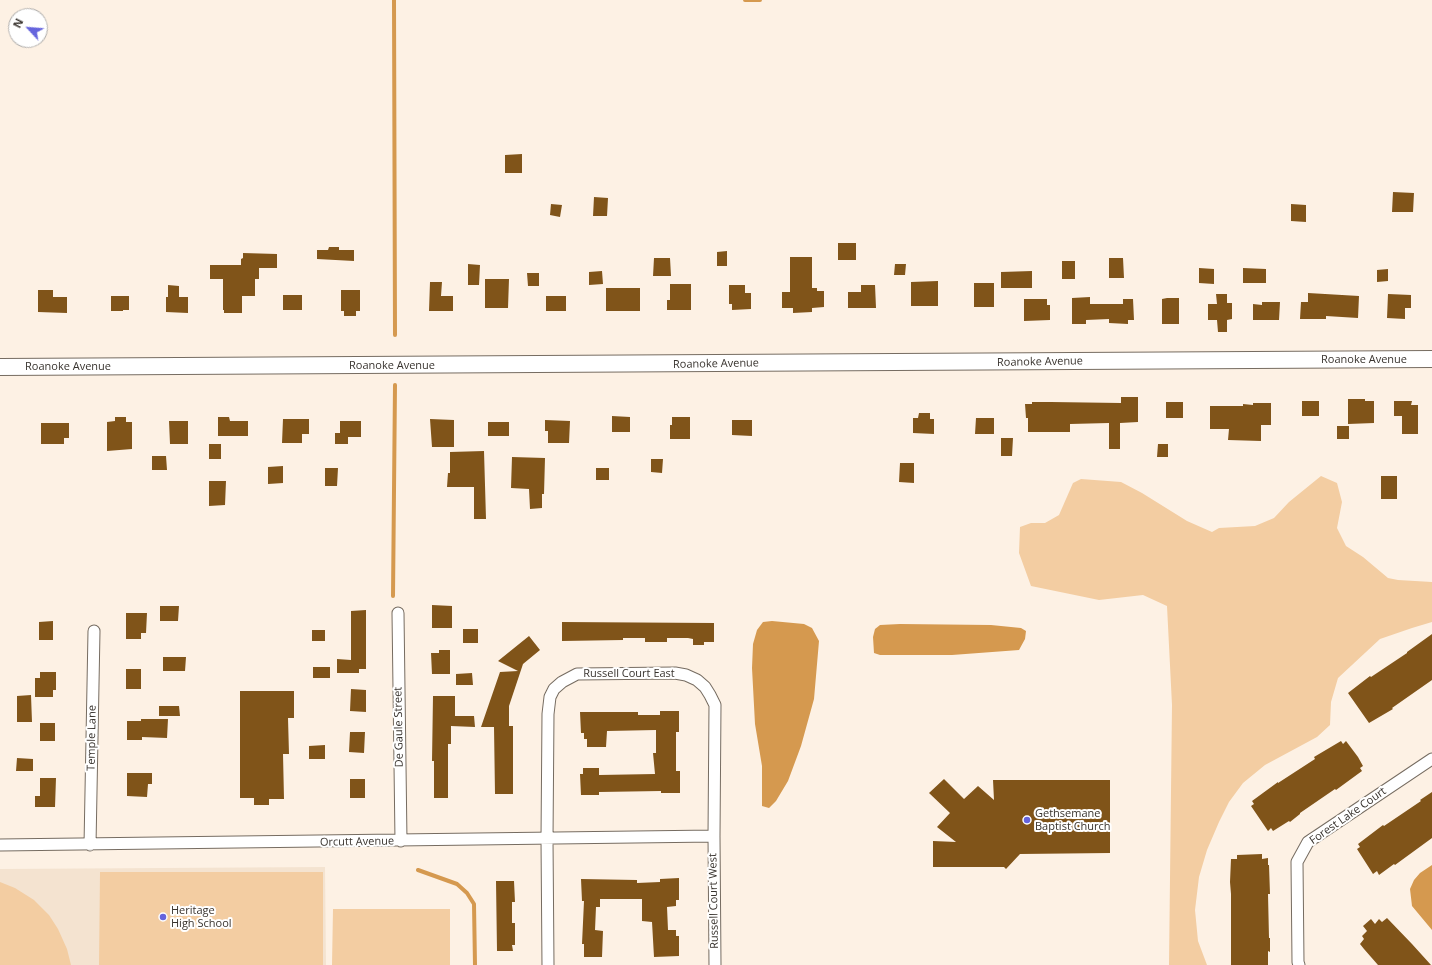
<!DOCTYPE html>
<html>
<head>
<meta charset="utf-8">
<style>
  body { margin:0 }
  #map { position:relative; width:1432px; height:965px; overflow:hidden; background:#fdf1e4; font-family:"Open Sans",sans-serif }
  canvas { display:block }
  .north { position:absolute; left:8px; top:8px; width:40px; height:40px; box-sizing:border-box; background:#fff; border:1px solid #afadab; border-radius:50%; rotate:296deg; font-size:11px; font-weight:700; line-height:16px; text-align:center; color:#38332e }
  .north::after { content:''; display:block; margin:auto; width:14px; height:18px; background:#6564dd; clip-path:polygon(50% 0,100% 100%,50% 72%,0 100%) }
</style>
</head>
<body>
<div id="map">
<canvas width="1432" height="965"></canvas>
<div class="north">N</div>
</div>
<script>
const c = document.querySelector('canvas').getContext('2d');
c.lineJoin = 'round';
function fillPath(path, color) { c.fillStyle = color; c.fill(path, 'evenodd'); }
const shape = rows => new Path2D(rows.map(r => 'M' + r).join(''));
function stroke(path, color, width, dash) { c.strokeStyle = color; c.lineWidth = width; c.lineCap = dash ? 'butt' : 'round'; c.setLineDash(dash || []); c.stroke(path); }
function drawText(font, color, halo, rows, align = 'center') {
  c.font = font + ' "Open Sans",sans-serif'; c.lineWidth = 4; c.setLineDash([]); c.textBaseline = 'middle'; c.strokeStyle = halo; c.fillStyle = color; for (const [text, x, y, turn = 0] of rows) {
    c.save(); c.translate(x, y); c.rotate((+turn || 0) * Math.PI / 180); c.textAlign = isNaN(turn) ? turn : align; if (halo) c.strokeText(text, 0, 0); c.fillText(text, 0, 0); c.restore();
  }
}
fillPath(shape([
  [325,867,326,965,0,965,0,869]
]), '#f4e3d0');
fillPath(shape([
  [1321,476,1337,483,1342,502,1337,528,1346,546,1363,557,1388,578,1398,580,1432,582,1432,622,1412,628,1380,639,1338,678,1331,702,1330,725,1317,737,1265,765,1243,783,1229,802,1219,822,1207,850,1199,877,1195,910,1198,941,1207,965,1169,965,1172,705,1167,606,1143,595,1099,600,1031,586,1019,553,1020,527,1031,523,1045,523,1059,515,1073,483,1081,479,1121,482,1142,493,1187,521,1212,532,1219,528,1255,526,1274,518,1289,502],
  [100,872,323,872,323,965,99,965],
  [0,882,15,888,34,900,49,915,58,929,67,949,71,965,0,965],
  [333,909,450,909,450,965,332,965]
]), '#f3cda2');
fillPath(shape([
  [772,621,804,624,812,628,819,641,814,699,801,746,788,781,776,801,769,808,762,806,762,766,755,724,752,668,753,644,757,630,763,622],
  [900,624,991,625,1021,628,1026,631,1025,639,1019,650,952,655,880,655,874,653,873,637,875,629,880,625],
  [1432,865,1432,930,1412,906,1410,889,1414,880,1420,873]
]), '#d5994f');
stroke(shape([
  [394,0,395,335],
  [745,0,760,0],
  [393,596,395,385],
  [418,870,457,884,467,893,474,904,475,965]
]), '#d5994f', 4);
fillPath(shape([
  [522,154,522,173,505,173,505,155],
  [1393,192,1414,193,1413,212,1392,212],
  [594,197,608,198,607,216,593,216],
  [551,204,562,205,560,217,550,215],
  [1291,204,1306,205,1306,222,1291,221],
  [838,243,856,243,856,260,838,260],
  [329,247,339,247,339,250,354,250,354,261,317,259,317,250,328,250],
  [727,251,727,266,717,266,717,252],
  [243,253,277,254,277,268,259,268,259,279,255,279,255,296,242,296,242,313,224,313,224,310,223,310,223,279,210,279,210,265,241,265,241,259,243,258],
  [790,257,812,257,812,288,817,288,817,291,824,291,824,307,812,308,812,312,793,313,793,308,782,308,782,292,790,292],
  [654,258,670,258,671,276,653,276],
  [1109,258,1123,258,1124,278,1109,278],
  [1062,261,1075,261,1075,279,1062,279],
  [468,264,480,265,479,285,468,285],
  [895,264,906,264,905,275,894,275],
  [1199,268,1214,269,1214,284,1199,283],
  [1243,268,1266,269,1266,283,1243,283],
  [1388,269,1388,281,1377,282,1377,270],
  [602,271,603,284,589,285,589,272],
  [1032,271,1032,288,1001,288,1001,272],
  [527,273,539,273,539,286,528,286],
  [485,279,509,279,508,308,485,308],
  [938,281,938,306,911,306,911,282],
  [430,282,442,282,441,296,453,296,453,311,429,311],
  [974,283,994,283,994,307,974,307],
  [670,284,691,284,691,310,667,310,667,300,670,300],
  [168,285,179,286,179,297,188,297,188,313,166,312,166,297,168,297],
  [729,285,745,285,745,293,751,293,751,309,732,310,732,304,729,304],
  [861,285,875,285,876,308,848,308,848,292,861,292],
  [606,288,640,288,640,311,606,311],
  [38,290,53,290,53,297,67,297,67,313,38,312],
  [341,290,360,290,360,311,356,311,356,316,344,316,344,311,341,311],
  [1308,293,1359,296,1358,318,1326,316,1326,319,1300,319,1301,302,1308,302],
  [1216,294,1227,294,1227,303,1232,303,1232,319,1227,320,1227,332,1218,332,1217,320,1208,320,1208,304,1217,304],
  [1388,294,1411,295,1411,308,1405,308,1405,319,1387,318],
  [283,295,302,295,302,310,283,310],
  [111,296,129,296,129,310,123,310,123,311,111,311],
  [546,296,566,296,566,311,546,311],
  [1090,297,1090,304,1123,304,1123,299,1133,299,1134,320,1128,320,1128,324,1109,323,1109,319,1086,320,1086,324,1072,324,1072,298],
  [1167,298,1179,298,1179,324,1162,324,1162,299],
  [1024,299,1047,299,1047,305,1050,305,1050,320,1024,321],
  [1262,302,1280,302,1279,320,1253,320,1253,304,1262,305],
  [1121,397,1138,397,1138,422,1120,423,1120,449,1109,449,1109,423,1070,424,1070,432,1028,432,1028,418,1026,418,1025,404,1032,404,1032,402,1051,402,1121,403],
  [1348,399,1365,399,1365,401,1374,401,1374,423,1348,424],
  [1302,401,1319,401,1319,416,1302,416],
  [1394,401,1412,401,1411,405,1418,405,1418,434,1402,434,1402,416,1394,416],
  [1166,402,1183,402,1183,418,1166,418],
  [1253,403,1271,403,1271,425,1261,425,1261,441,1228,440,1229,429,1210,429,1210,406,1243,406,1243,404,1253,405],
  [919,413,930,413,930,419,934,419,934,434,913,433,913,418,918,418],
  [612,416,630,417,630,432,612,432],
  [115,417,126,417,126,422,132,422,132,449,107,451,107,422,115,421],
  [218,417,229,417,230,421,248,421,248,436,218,436],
  [672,417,690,417,690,439,670,439,670,425,672,425],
  [976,418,994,418,994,434,975,434],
  [283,419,309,419,309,434,302,434,302,443,282,443],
  [430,419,454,420,454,447,432,447],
  [545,420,570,421,569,443,548,443,548,431,545,431],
  [732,420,752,420,752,436,732,435],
  [169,421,188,421,188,444,170,444],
  [340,421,361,421,361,437,348,437,348,444,335,444,335,433,340,433],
  [488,422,509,422,509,436,488,436],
  [41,423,69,423,69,438,64,438,64,444,41,444],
  [1337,426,1349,426,1349,439,1337,439],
  [1001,438,1013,438,1012,456,1001,456],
  [209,444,221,444,221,459,209,459],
  [1158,444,1168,444,1168,457,1157,457],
  [484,451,486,519,474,519,474,487,447,487,448,473,450,473,450,452],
  [152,456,166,456,167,470,152,470],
  [512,457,545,458,544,494,542,494,542,508,530,509,529,489,511,488],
  [651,459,663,459,662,473,651,472],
  [900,463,914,463,914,483,899,482],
  [283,466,283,483,268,484,268,467],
  [325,468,338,468,337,486,325,486],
  [596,468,609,468,609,480,596,480],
  [1381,476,1397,476,1397,499,1381,499],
  [209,481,226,481,225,505,209,506],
  [432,605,452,606,452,628,432,628],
  [160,606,179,606,178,621,160,621],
  [366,610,366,669,359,669,359,673,337,673,337,659,351,660,351,611],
  [126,613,147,613,146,633,141,633,141,639,126,639],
  [53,621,53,640,39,640,39,622],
  [562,622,714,623,714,642,704,642,704,645,693,645,693,639,688,638,667,638,667,642,645,642,645,638,623,638,623,640,562,641],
  [463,629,478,629,478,643,463,643],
  [312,630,325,630,325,641,312,641],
  [1432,634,1432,680,1392,708,1393,709,1369,723,1348,693,1370,676,1371,677,1407,653,1407,652],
  [529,636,540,650,523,664,509,706,509,726,513,726,513,794,495,794,494,727,481,727,500,672,518,671,498,661],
  [439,650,450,650,450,674,432,674,431,653,439,653],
  [163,657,186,657,185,671,163,671],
  [313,667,330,667,330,678,313,678],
  [126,669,141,669,141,689,126,689],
  [40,672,56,672,56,690,53,690,53,697,35,697,35,678,40,678],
  [472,673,473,685,456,685,456,674],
  [351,689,366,690,366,712,350,711],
  [240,691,294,691,294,718,288,718,289,754,283,754,284,799,269,799,269,805,254,805,254,798,240,798],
  [31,695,32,722,17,722,17,696],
  [433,696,455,696,455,716,474,716,475,727,451,726,451,744,448,744,448,798,434,798,434,761,432,761],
  [159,706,179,706,180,716,159,716],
  [660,711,679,711,679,732,676,732,676,771,680,771,680,793,661,793,661,791,599,792,599,795,581,795,580,774,583,774,583,768,599,768,599,775,655,774,653,753,656,753,656,730,607,731,606,747,587,747,587,739,584,739,584,733,581,733,580,712,638,712,638,715,660,715],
  [141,719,168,719,167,738,142,737,142,740,127,740,127,721,141,721],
  [40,723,55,723,55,741,40,741],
  [350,732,365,732,364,753,349,752],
  [1341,741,1343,744,1346,741,1358,757,1363,766,1360,768,1362,771,1336,790,1335,789,1300,813,1300,814,1290,822,1289,821,1273,831,1271,828,1268,831,1251,806,1254,804,1252,801,1278,782,1278,783,1315,759,1314,757],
  [325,745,325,759,309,759,309,746],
  [17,758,33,759,33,771,16,771],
  [127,773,152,773,152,784,148,784,147,797,127,796],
  [40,778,56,778,55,807,35,807,35,796,40,796],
  [350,779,365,779,365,798,350,798],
  [944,779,964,799,978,786,994,800,993,780,1110,780,1110,853,1020,854,1006,869,1004,867,933,867,933,841,956,842,937,827,950,813,929,793],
  [1432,792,1432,838,1395,865,1394,864,1379,875,1377,871,1373,874,1357,849,1360,847,1358,844,1383,825,1384,826,1421,801,1420,800],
  [1262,854,1262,859,1268,858,1268,865,1269,865,1270,894,1268,894,1269,938,1270,938,1270,952,1268,951,1268,965,1231,965,1231,894,1230,882,1231,859,1237,859,1237,855],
  [679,878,679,900,676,900,676,906,667,907,668,930,676,930,676,936,679,936,679,956,654,957,652,922,642,921,642,899,600,899,600,907,596,907,595,930,603,931,602,957,584,957,584,944,582,944,584,901,582,901,581,879,637,880,637,883,660,882,660,879],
  [496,881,514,881,515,902,512,902,512,923,515,923,515,945,512,945,513,951,497,951],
  [1387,918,1412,944,1431,965,1378,965,1364,949,1360,944,1364,939,1362,936,1367,931,1363,926,1371,919,1375,924,1379,919,1382,922]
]), '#805419');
const street = shape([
  [398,613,401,841],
  [0,845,714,836],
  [90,845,94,631],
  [548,965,547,839,548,714,550,697,554,689,562,682,577,674,675,673,686,675,697,680,705,687,710,695,715,705,714,836,715,965],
  [1299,965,1298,962,1297,862,1308,842,1432,759]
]);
const secondary = shape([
  [0,367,1432,359]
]);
stroke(street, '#766c61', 13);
stroke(secondary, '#766c61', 18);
stroke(street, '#fff', 11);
stroke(secondary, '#fff', 16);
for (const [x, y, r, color] of [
  [1027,820,4,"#6564dd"],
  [163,917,4,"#6564dd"]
]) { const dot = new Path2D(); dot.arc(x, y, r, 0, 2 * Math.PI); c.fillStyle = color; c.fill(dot); stroke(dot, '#fff', 1.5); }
drawText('11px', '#38332e', '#fff', [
  ["Roanoke Avenue",1364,360],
  ["Roanoke Avenue",1040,362,-1],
  ["Roanoke Avenue",716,364,-1],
  ["Roanoke Avenue",392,366],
  ["Roanoke Avenue",68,367],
  ["Russell Court East",629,674],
  ["De Gaule Street",399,727,-91],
  ["Temple Lane",92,738,-89],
  ["Forest Lake Court",1348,816,-35],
  ["Orcutt Avenue",357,842,-1],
  ["Russell Court West",714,901,-91]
]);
drawText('11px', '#38332e', '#fff', [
  ["Gethsemane",1035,814],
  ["Baptist Church",1035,827],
  ["Heritage",171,911],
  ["High School",171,924]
], 'left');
</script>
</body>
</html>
